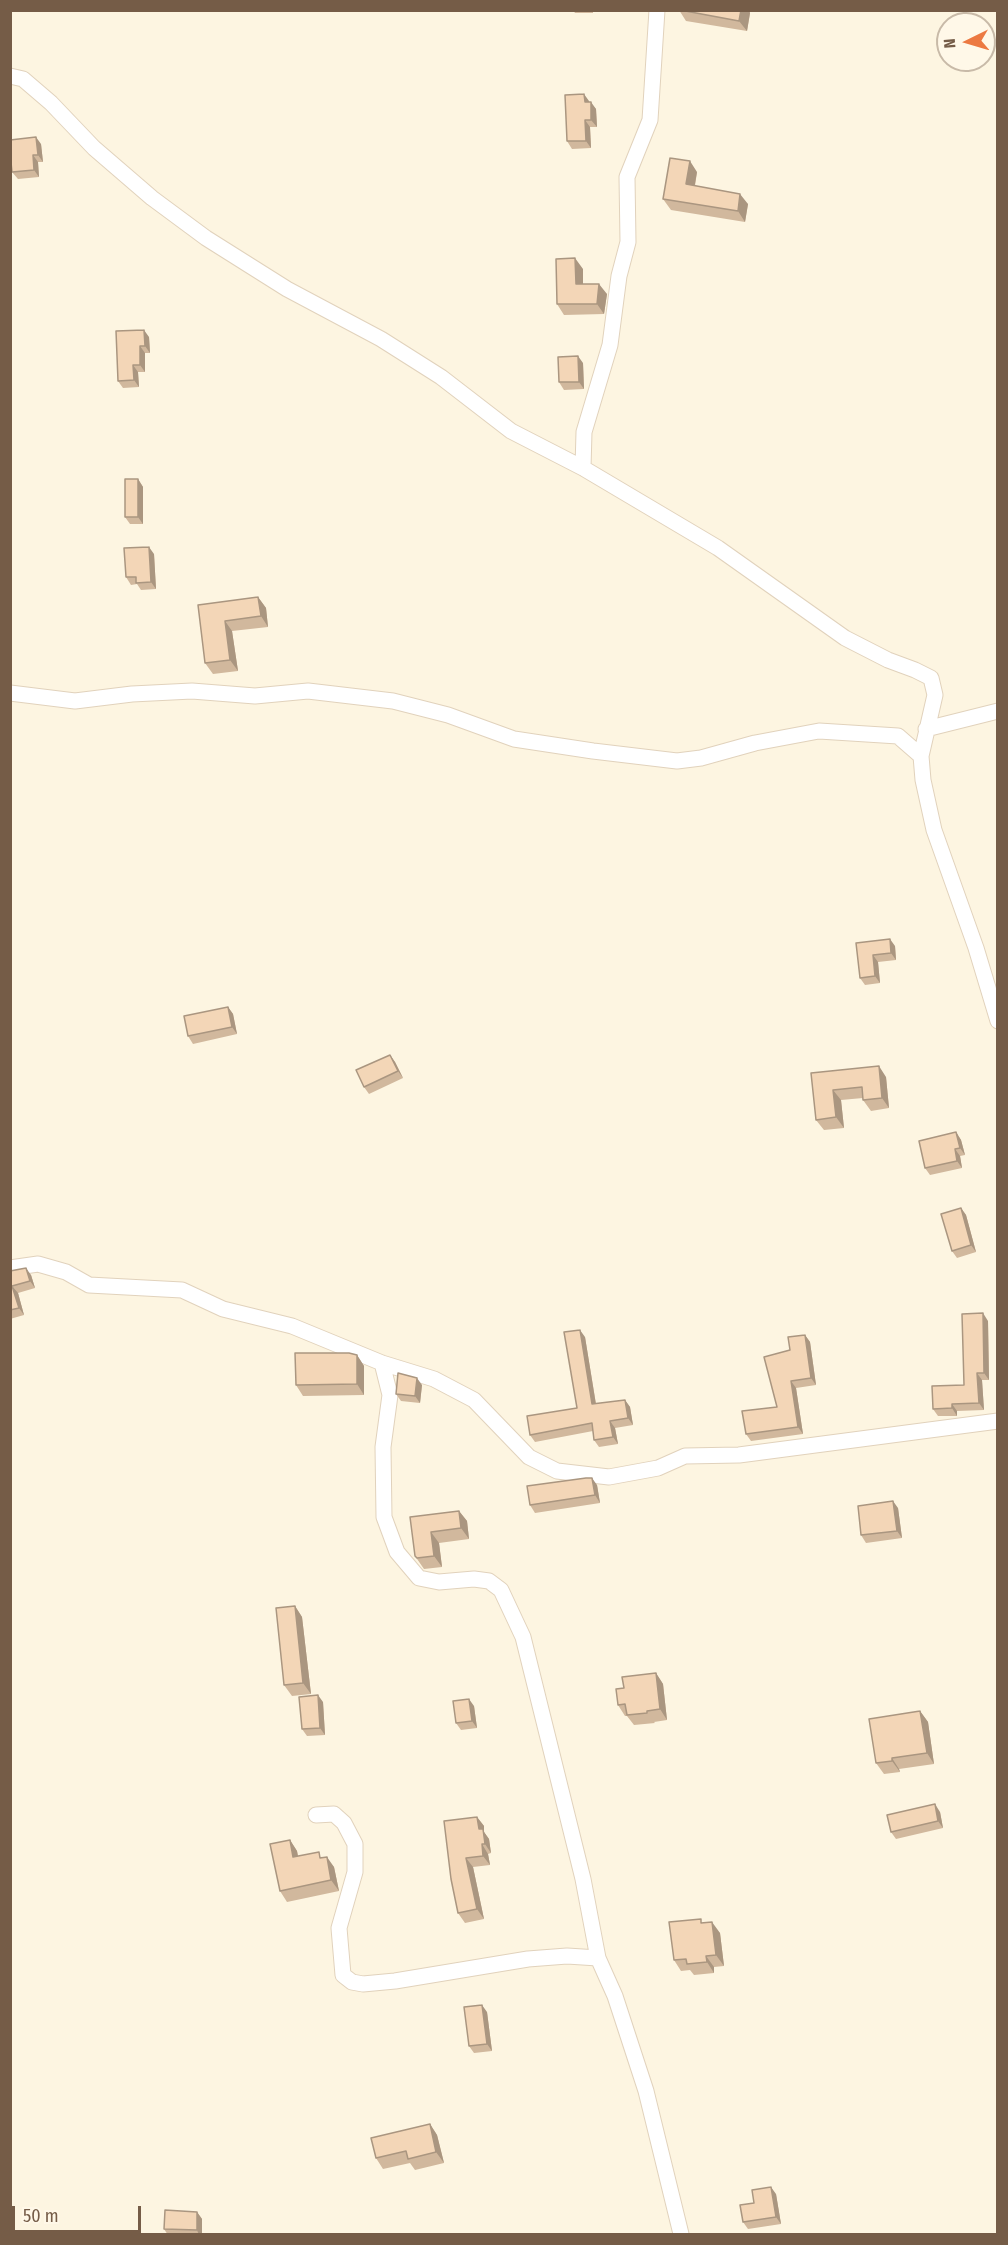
<!DOCTYPE html>
<html>
<head>
<meta charset="utf-8">
<style>
  body { margin:0 }
  #map { position:relative; width:1008px; height:2245px; overflow:hidden; background:#fdf5e1; font-family:"Fira Sans Condensed",sans-serif }
  canvas { display:block }
  .frame { position:absolute; inset:0; border:12px solid #755c47; pointer-events:none }
  .north { position:absolute; left:936px; top:12px; width:60px; height:60px; box-sizing:border-box; background:#fff8e8; border:2px solid #c8baa8; border-radius:50%; rotate:265deg; font-size:16px; font-weight:700; line-height:24px; text-align:center; color:#755c47 }
  .north::after { content:''; display:block; margin:auto; width:21px; height:27px; background:#ec7941; clip-path:polygon(50% 0,100% 100%,50% 72%,0 100%) }
  .scale { position:absolute; left:12px; top:2206px; width:129px; height:27px; box-sizing:border-box; border:3px solid #755c47; border-top:0; padding-left:8px; font-size:18px; line-height:21px; white-space:nowrap; color:#755c47; -webkit-text-stroke:4px #fff8e8; paint-order:stroke }
</style>
</head>
<body>
<div id="map">
<canvas width="1008" height="2245"></canvas>
<div class="frame"></div>
<div class="north">N</div>
<div class="scale">50 m</div>
</div>
<script>
const c = document.querySelector('canvas').getContext('2d');
c.lineJoin = 'round';
const shape = rows => new Path2D(rows.map(r => 'M' + r).join(''));
function stroke(path, color, width, dash) { c.strokeStyle = color; c.lineWidth = width; c.lineCap = dash ? 'butt' : 'round'; c.setLineDash(dash || []); c.stroke(path); }
function fillPath(path, color) { c.fillStyle = color; c.fill(path, 'evenodd'); }
const minor = shape([
  [10,76,23,79,51,103,94,148,152,198,206,238,287,289,381,339,441,377,511,431,583,468,718,548,845,638,888,660,915,670,931,678,935,695,921,756,923,780,934,830,976,948,998,1021],
  [583,468,584,432,610,345,619,276,628,242,627,177,650,120,657,10],
  [10,693,75,701,132,694,192,691,255,696,308,691,393,701,448,715,514,739,593,751,677,761,701,758,755,743,819,731,898,736,921,756],
  [926,729,998,711],
  [10,1268,38,1264,66,1272,89,1285,182,1290,223,1309,292,1326,382,1363,434,1379,474,1400,529,1457,557,1471,609,1477,658,1468,685,1456,739,1455,998,1421],
  [382,1363,390,1395,383,1447,384,1517,397,1552,419,1578,439,1582,474,1579,489,1581,501,1590,523,1637,583,1879,598,1958,615,1996,646,2091,681,2234],
  [316,1815,334,1814,344,1823,355,1844,355,1872,339,1928,343,1975,352,1982,363,1984,395,1981,528,1959,567,1956,598,1958]
]);
stroke(minor, '#e1d2bc', 17);
stroke(minor, '#fff', 15);
fillPath(shape([
  [573,10,593,10,593,13,575,13],
  [679,10,749,10,750,13,747,31,686,21],
  [589,102,596,109,597,127,590,127,591,148,572,149,567,141],
  [41,144,43,162,38,162,39,177,18,179,12,172],
  [697,172,695,186,748,204,745,222,671,210,663,199],
  [583,269,583,284,607,294,604,314,564,315,557,304],
  [116,331,149,337,150,353,145,353,145,372,138,372,139,387,123,388,118,381],
  [583,363,584,389,564,390,559,382],
  [138,479,143,487,143,524,130,524,125,517],
  [154,554,156,589,141,590,137,584,131,585,126,577],
  [258,597,266,608,268,627,232,631,238,671,213,674,205,663,198,605],
  [856,943,895,946,896,960,878,962,880,983,865,985,860,978],
  [228,1007,233,1014,237,1034,193,1044,188,1036],
  [390,1055,395,1062,403,1078,369,1094,364,1087],
  [811,1073,886,1077,889,1108,871,1111,863,1100,863,1098,841,1100,844,1128,824,1130,816,1120],
  [956,1132,961,1140,965,1155,960,1156,962,1168,930,1175,925,1168],
  [961,1208,966,1215,976,1252,957,1258,952,1251],
  [10,1271,31,1275,35,1288,18,1293,24,1315,10,1319],
  [988,1321,989,1380,982,1380,984,1410,957,1411,957,1416,938,1416,933,1409,964,1385],
  [805,1335,810,1342,816,1385,796,1388,803,1434,751,1441,746,1434,777,1407,790,1350],
  [585,1337,596,1404,625,1400,630,1407,633,1425,615,1428,618,1444,599,1447,594,1440,593,1431,535,1442,530,1435,577,1408],
  [357,1355,364,1366,364,1395,303,1396,296,1385],
  [422,1385,420,1403,401,1401,396,1394],
  [597,1485,600,1503,535,1513,530,1505],
  [898,1508,902,1538,866,1543,861,1535],
  [459,1511,467,1521,469,1539,439,1543,442,1567,424,1569,415,1556,410,1517],
  [295,1606,302,1617,311,1694,292,1696,284,1685],
  [656,1673,663,1684,667,1720,654,1722,655,1723,634,1725,627,1716,625,1716,618,1705,624,1688],
  [323,1702,325,1735,307,1736,302,1729],
  [474,1706,477,1728,461,1730,456,1723],
  [920,1711,928,1722,934,1764,899,1769,900,1772,884,1774,876,1763],
  [940,1812,943,1828,896,1839,891,1832],
  [477,1817,484,1826,484,1832,489,1839,491,1853,488,1854,490,1865,473,1867,484,1919,465,1923,458,1913,451,1879],
  [290,1840,297,1851,298,1856,323,1857,334,1867,339,1891,287,1902,280,1891],
  [704,1923,720,1933,724,1966,714,1967,714,1973,694,1975,690,1970,681,1971,674,1960],
  [487,2012,492,2051,474,2053,469,2046],
  [430,2124,437,2135,444,2163,415,2170,410,2163,383,2169,376,2158],
  [776,2194,781,2224,748,2229,743,2222,754,2203],
  [197,2212,202,2219,202,2235,168,2235,164,2229]
]), '#d1b89d');
fillPath(shape([
  [741,10,749,10,750,13,747,31,739,21],
  [584,94,589,101,590,109,585,102],
  [591,102,596,109,597,127,591,120],
  [585,120,590,127,591,148,586,141],
  [36,137,41,144,43,162,38,155],
  [33,155,38,162,39,177,34,170],
  [690,161,697,172,693,195,686,184],
  [740,194,748,204,745,222,738,211],
  [575,258,583,269,583,295,576,284],
  [599,284,607,294,604,314,597,304],
  [144,330,149,337,150,353,145,346],
  [140,346,145,353,145,372,140,365],
  [578,356,583,363,584,389,579,382],
  [133,365,138,372,139,387,134,380],
  [138,479,143,487,143,524,138,517],
  [149,547,154,554,156,589,151,582],
  [258,597,266,608,268,627,261,616],
  [225,621,232,631,238,671,230,660],
  [890,939,895,946,896,960,891,953],
  [873,955,878,962,880,983,875,976],
  [228,1007,233,1014,237,1034,232,1027],
  [390,1055,395,1062,403,1078,398,1071],
  [879,1066,886,1077,889,1108,882,1098],
  [833,1090,841,1100,844,1128,836,1117],
  [956,1132,961,1140,965,1155,960,1148],
  [955,1149,960,1156,962,1168,957,1161],
  [961,1208,966,1215,976,1252,971,1245],
  [26,1268,31,1275,35,1288,30,1281],
  [12,1286,18,1293,24,1315,19,1308],
  [983,1313,988,1321,989,1380,984,1373],
  [580,1330,585,1337,597,1411,592,1404],
  [805,1335,810,1342,816,1385,811,1378],
  [357,1355,364,1366,364,1395,357,1384],
  [977,1373,982,1380,984,1410,979,1403],
  [417,1378,422,1385,420,1403,415,1396],
  [791,1381,796,1388,803,1434,798,1427],
  [625,1400,630,1407,633,1425,628,1418],
  [952,1404,957,1411,957,1416,952,1408],
  [610,1421,615,1428,618,1444,613,1437],
  [592,1478,597,1485,600,1503,595,1495],
  [893,1501,898,1508,902,1538,897,1531],
  [459,1511,467,1521,469,1539,461,1528],
  [431,1532,439,1543,442,1567,434,1556],
  [295,1606,302,1617,311,1694,303,1683],
  [656,1673,663,1684,667,1720,660,1709],
  [318,1695,323,1702,325,1735,320,1728],
  [469,1699,474,1706,477,1728,472,1721],
  [920,1711,928,1722,934,1764,927,1753],
  [892,1758,899,1769,900,1772,892,1761],
  [935,1804,940,1812,943,1828,938,1821],
  [477,1817,484,1826,484,1832,489,1839,491,1853,485,1844,479,1829],
  [290,1840,297,1851,300,1868,293,1857],
  [482,1844,488,1854,490,1865,483,1856],
  [327,1857,334,1867,339,1891,331,1880],
  [466,1858,473,1867,484,1919,477,1909],
  [712,1922,720,1933,724,1966,716,1955],
  [706,1956,714,1967,714,1973,707,1962],
  [482,2005,487,2012,492,2051,487,2044],
  [430,2124,437,2135,444,2163,436,2152],
  [771,2187,776,2194,781,2224,776,2217],
  [197,2212,202,2219,202,2235,199,2235,197,2230]
]), '#aa9680');
const building = shape([
  [680,10,741,10,739,21,680,10],
  [584,94,585,102,591,102,591,120,585,120,586,141,567,141,565,95,584,94],
  [36,137,38,155,33,155,34,170,12,172,10,153,10,140,36,137],
  [670,158,690,161,686,184,740,194,738,211,663,199,670,158],
  [575,258,576,284,599,284,597,304,557,304,556,259,575,258],
  [144,330,145,346,140,346,140,365,133,365,134,380,118,381,116,331,144,330],
  [578,356,579,382,559,382,558,357,578,356],
  [125,479,138,479,138,517,125,517,125,479],
  [149,547,151,582,136,583,136,577,126,577,124,548,149,547],
  [258,597,261,616,225,621,230,660,205,663,198,605,258,597],
  [890,939,891,953,873,955,875,976,860,978,856,943,890,939],
  [228,1007,232,1027,188,1036,184,1016,228,1007],
  [390,1055,398,1071,364,1087,356,1070,390,1055],
  [879,1066,882,1098,863,1100,862,1087,833,1090,836,1117,816,1120,811,1073,879,1066],
  [956,1132,960,1148,955,1149,957,1161,925,1168,919,1141,956,1132],
  [961,1208,971,1245,952,1251,941,1214,961,1208],
  [26,1268,30,1281,12,1286,19,1308,10,1310,10,1271,26,1268],
  [983,1313,984,1373,977,1373,979,1403,952,1404,952,1408,933,1409,932,1386,964,1385,962,1314,983,1313],
  [580,1330,592,1404,625,1400,628,1418,610,1421,613,1437,594,1440,592,1423,530,1435,527,1416,577,1408,564,1332,580,1330],
  [805,1335,811,1378,791,1381,798,1427,746,1434,742,1411,777,1407,764,1357,790,1350,788,1337,805,1335],
  [295,1353,349,1353,357,1355,357,1384,296,1385,295,1353],
  [398,1373,417,1378,415,1396,396,1394,398,1373],
  [586,1478,592,1478,595,1495,530,1505,527,1486,586,1478],
  [893,1501,897,1531,861,1535,858,1506,893,1501],
  [459,1511,461,1528,431,1532,434,1556,417,1558,415,1556,410,1517,459,1511],
  [295,1606,303,1683,284,1685,276,1608,295,1606],
  [656,1673,660,1709,647,1711,647,1713,627,1715,625,1704,618,1705,616,1689,624,1688,622,1677,656,1673],
  [318,1695,320,1728,302,1729,299,1697,318,1695],
  [469,1699,472,1721,456,1723,453,1701,469,1699],
  [920,1711,927,1753,892,1758,892,1761,876,1763,869,1719,920,1711],
  [935,1804,938,1821,891,1832,887,1815,935,1804],
  [477,1817,479,1829,483,1829,485,1844,482,1844,483,1856,466,1858,477,1909,458,1913,451,1879,444,1821,477,1817],
  [290,1840,293,1857,319,1852,320,1858,327,1857,331,1880,280,1891,270,1844,290,1840],
  [701,1919,701,1923,712,1922,716,1955,706,1956,707,1962,687,1964,686,1959,674,1960,669,1922,701,1919],
  [482,2005,487,2044,469,2046,464,2007,482,2005],
  [430,2124,436,2152,408,2159,406,2151,376,2158,371,2138,430,2124],
  [771,2187,776,2217,743,2222,740,2205,754,2203,752,2190,771,2187],
  [165,2210,197,2212,197,2230,164,2229,165,2210]
]);
fillPath(building, '#f3d6b7');
stroke(building, '#aa9680', 1.5);
</script>
</body>
</html>
